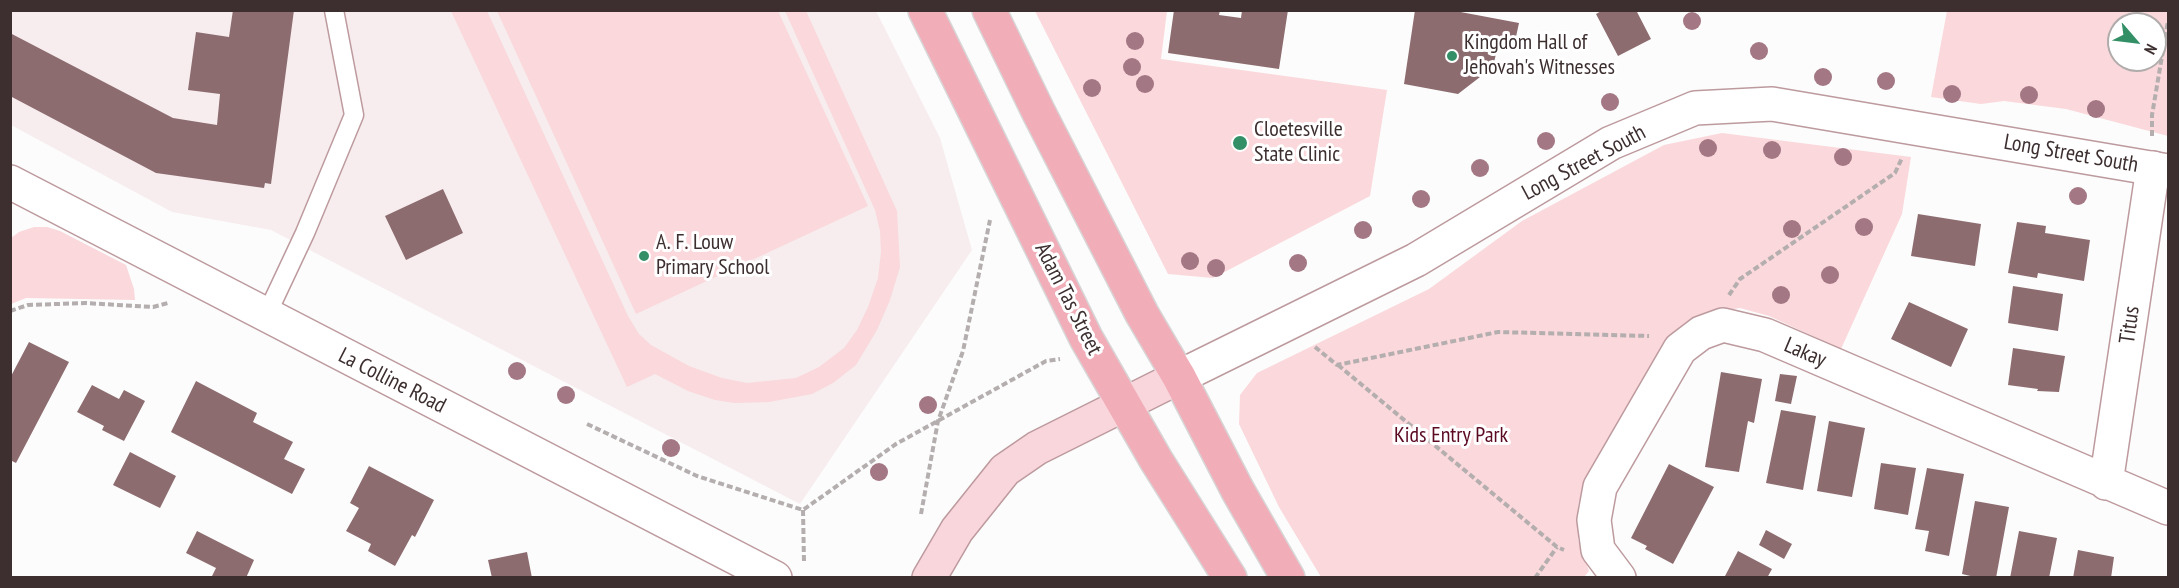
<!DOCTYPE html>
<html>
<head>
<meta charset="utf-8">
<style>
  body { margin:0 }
  #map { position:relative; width:2179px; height:588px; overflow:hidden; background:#fcfcfc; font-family:"PT Sans Narrow",sans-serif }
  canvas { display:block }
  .frame { position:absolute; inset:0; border:12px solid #3d2f30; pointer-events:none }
  .north { position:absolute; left:2107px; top:12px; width:60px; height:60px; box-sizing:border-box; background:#fff; border:2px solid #b1acac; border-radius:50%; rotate:118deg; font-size:16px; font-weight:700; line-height:24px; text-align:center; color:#3d2f30 }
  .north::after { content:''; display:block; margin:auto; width:21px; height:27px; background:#338f65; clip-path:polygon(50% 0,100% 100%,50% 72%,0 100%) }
</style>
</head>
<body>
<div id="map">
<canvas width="2179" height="588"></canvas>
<div class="frame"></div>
<div class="north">N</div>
</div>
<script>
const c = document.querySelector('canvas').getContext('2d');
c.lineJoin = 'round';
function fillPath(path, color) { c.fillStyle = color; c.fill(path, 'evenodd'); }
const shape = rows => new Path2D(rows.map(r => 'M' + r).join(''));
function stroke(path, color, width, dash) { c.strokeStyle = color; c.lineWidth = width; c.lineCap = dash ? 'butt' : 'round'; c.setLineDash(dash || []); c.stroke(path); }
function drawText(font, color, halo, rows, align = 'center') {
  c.font = font + ' "PT Sans Narrow",sans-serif'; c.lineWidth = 6; c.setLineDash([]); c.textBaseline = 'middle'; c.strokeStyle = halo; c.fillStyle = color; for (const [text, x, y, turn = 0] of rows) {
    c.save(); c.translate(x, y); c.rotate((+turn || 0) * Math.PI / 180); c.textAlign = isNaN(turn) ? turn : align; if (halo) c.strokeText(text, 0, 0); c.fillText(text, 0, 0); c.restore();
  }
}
fillPath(shape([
  [10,11,876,11,940,138,972,250,800,504,271,230,172,212,11,125]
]), '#f7edee');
fillPath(shape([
  [451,11,487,11,628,316,639,334,651,345,689,366,722,378,747,383,796,378,819,367,844,348,857,330,868,307,878,278,881,252,880,231,875,210,785,11,806,11,897,211,900,267,890,300,877,330,856,365,833,383,812,394,769,402,734,403,715,400,688,391,655,374,627,387],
  [497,11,778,11,868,206,636,314],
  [1035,11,1167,11,1161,59,1387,90,1370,196,1213,278,1168,274],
  [1947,11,2168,11,2168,136,2066,109,2004,101,1981,104,1931,97],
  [2119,24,2155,24,2155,60,2119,60],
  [1722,133,1911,157,1902,214,1841,349,1769,316,1740,308,1708,313,1678,329,1654,360,1585,479,1578,506,1578,540,1589,571,1584,577,1321,577,1279,507,1239,424,1240,395,1257,373,1429,289,1522,221,1664,145],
  [34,227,47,227,60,231,126,265,134,289,135,300,26,298,11,304,11,238,19,232]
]), '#fad8db');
fillPath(shape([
  [233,10,294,10,271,184,265,183,264,188,156,173,10,96,10,33,173,118,217,125,220,94,188,90,196,32,229,37],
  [1174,10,1220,10,1219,15,1241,18,1242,10,1288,10,1279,69,1168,53],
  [1415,10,1450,10,1519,23,1514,46,1498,45,1493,67,1458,94,1404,84],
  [1603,10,1636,10,1651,39,1618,56,1596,14],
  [443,189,463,233,406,260,385,216],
  [1918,214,1981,224,1975,266,1911,256],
  [2017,222,2046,226,2045,233,2090,240,2084,281,2038,273,2037,278,2008,273],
  [2013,286,2063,294,2058,331,2008,323],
  [1909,302,1968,329,1951,367,1891,339],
  [29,342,69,362,16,463,10,460,10,378],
  [2013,348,2065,356,2059,392,2037,391,2038,389,2008,385],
  [1721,372,1762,379,1754,423,1748,421,1739,472,1705,467],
  [1780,374,1797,376,1791,404,1775,401],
  [196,381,257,413,253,422,293,442,284,459,305,469,292,494,171,432],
  [92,385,119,399,124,390,145,401,124,441,102,430,104,426,77,412],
  [1781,410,1816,416,1803,490,1766,483],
  [1829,421,1865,428,1852,497,1817,491],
  [130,452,176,476,160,508,113,485],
  [1881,463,1916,468,1908,515,1874,509],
  [1669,464,1714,487,1673,564,1645,549,1647,546,1631,538],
  [369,466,434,500,415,537,412,535,395,566,368,551,371,544,346,531,359,508,350,503],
  [1927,468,1964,474,1949,556,1925,551,1929,531,1915,529],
  [1975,501,2009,507,1996,578,1979,578,1962,574],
  [1766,530,1792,544,1784,559,1759,545],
  [197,531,254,560,246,578,211,578,216,568,186,553],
  [2019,531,2057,538,2049,578,2010,578],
  [2078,550,2114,557,2111,578,2073,578],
  [1738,551,1772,569,1767,578,1724,578],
  [527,552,532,578,492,578,488,560]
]), '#8d6c70');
const service = shape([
  [266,316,305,233,354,115,334,10]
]);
const minor = shape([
  [10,182,775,578],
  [2106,483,2153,168],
  [1619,578,1598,550,1594,520,1600,487,1680,349,1701,333,1723,325,1765,335,2168,508]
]);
const tertiary = shape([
  [1179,377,1416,260,1611,143,1695,108,1772,104,2168,171]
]);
const secondary = shape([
  [929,578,957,530,1005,470,1037,448,1179,377]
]);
const primary = shape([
  [925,10,1086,338,1156,460,1230,578],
  [989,10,1038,111,1142,314,1179,377,1238,491,1288,578]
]);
stroke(service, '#bd9a9e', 21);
stroke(minor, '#bd9a9e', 36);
stroke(tertiary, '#bd9a9e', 36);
stroke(secondary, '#bd9a9e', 36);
stroke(primary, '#d8d5d6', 36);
stroke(shape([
  [2152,136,2152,115,2168,21],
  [1729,295,1740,279,1895,173,1902,158],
  [10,311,28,305,85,303,153,307,168,303],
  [1315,347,1337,365,1498,332,1649,336],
  [1338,365,1557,547,1564,550],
  [587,424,697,476,803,510,896,444,1046,361,1060,359],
  [803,510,804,562],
  [921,514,938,421,963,351,990,220],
  [1535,578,1557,547]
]), '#b4aeaf', 4, [6, 3]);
stroke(service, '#fff', 18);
stroke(minor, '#fff', 33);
stroke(tertiary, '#fff', 33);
stroke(secondary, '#f8d6dc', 33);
stroke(primary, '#f1aeb9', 33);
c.fillStyle = '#a37784';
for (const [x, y] of [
  [1692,21],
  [1135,41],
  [1759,51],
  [1132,67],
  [1823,77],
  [1886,81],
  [1145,84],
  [1092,88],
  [1952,94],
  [2029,95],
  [1610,102],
  [2096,109],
  [1546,141],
  [1708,148],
  [1772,150],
  [1843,157],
  [1480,168],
  [2078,196],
  [1421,199],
  [1864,227],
  [1792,229],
  [1363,230],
  [1190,261],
  [1298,263],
  [1216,268],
  [1830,275],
  [1781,295],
  [517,371],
  [566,395],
  [928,405],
  [671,448],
  [879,472]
]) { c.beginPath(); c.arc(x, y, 9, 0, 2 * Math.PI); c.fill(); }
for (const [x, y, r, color] of [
  [1452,56,6,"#338f65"],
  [1240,143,8,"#338f65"],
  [644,256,6,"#338f65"]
]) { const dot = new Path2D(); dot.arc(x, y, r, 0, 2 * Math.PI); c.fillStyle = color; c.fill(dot); stroke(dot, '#fff', 2); }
drawText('22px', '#3d2f30', '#fff', [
  ["Kingdom Hall of",1464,43],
  ["Jehovah's Witnesses",1464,68],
  ["Cloetesville",1254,130],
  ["State Clinic",1254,155],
  ["A. F. Louw",656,243],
  ["Primary School",656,268]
], 'left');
drawText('22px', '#3d2f30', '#fff', [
  ["Long Street South",2071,154,10],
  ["Long Street South",1584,163,-28],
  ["Adam Tas Street",1068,299,63],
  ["Titus",2130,325,-82],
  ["Lakay",1805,353,23],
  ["La Colline Road",392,381,27]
]);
drawText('22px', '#5b0a22', '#fff', [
  ["Kids Entry Park",1451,436]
]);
</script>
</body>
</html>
